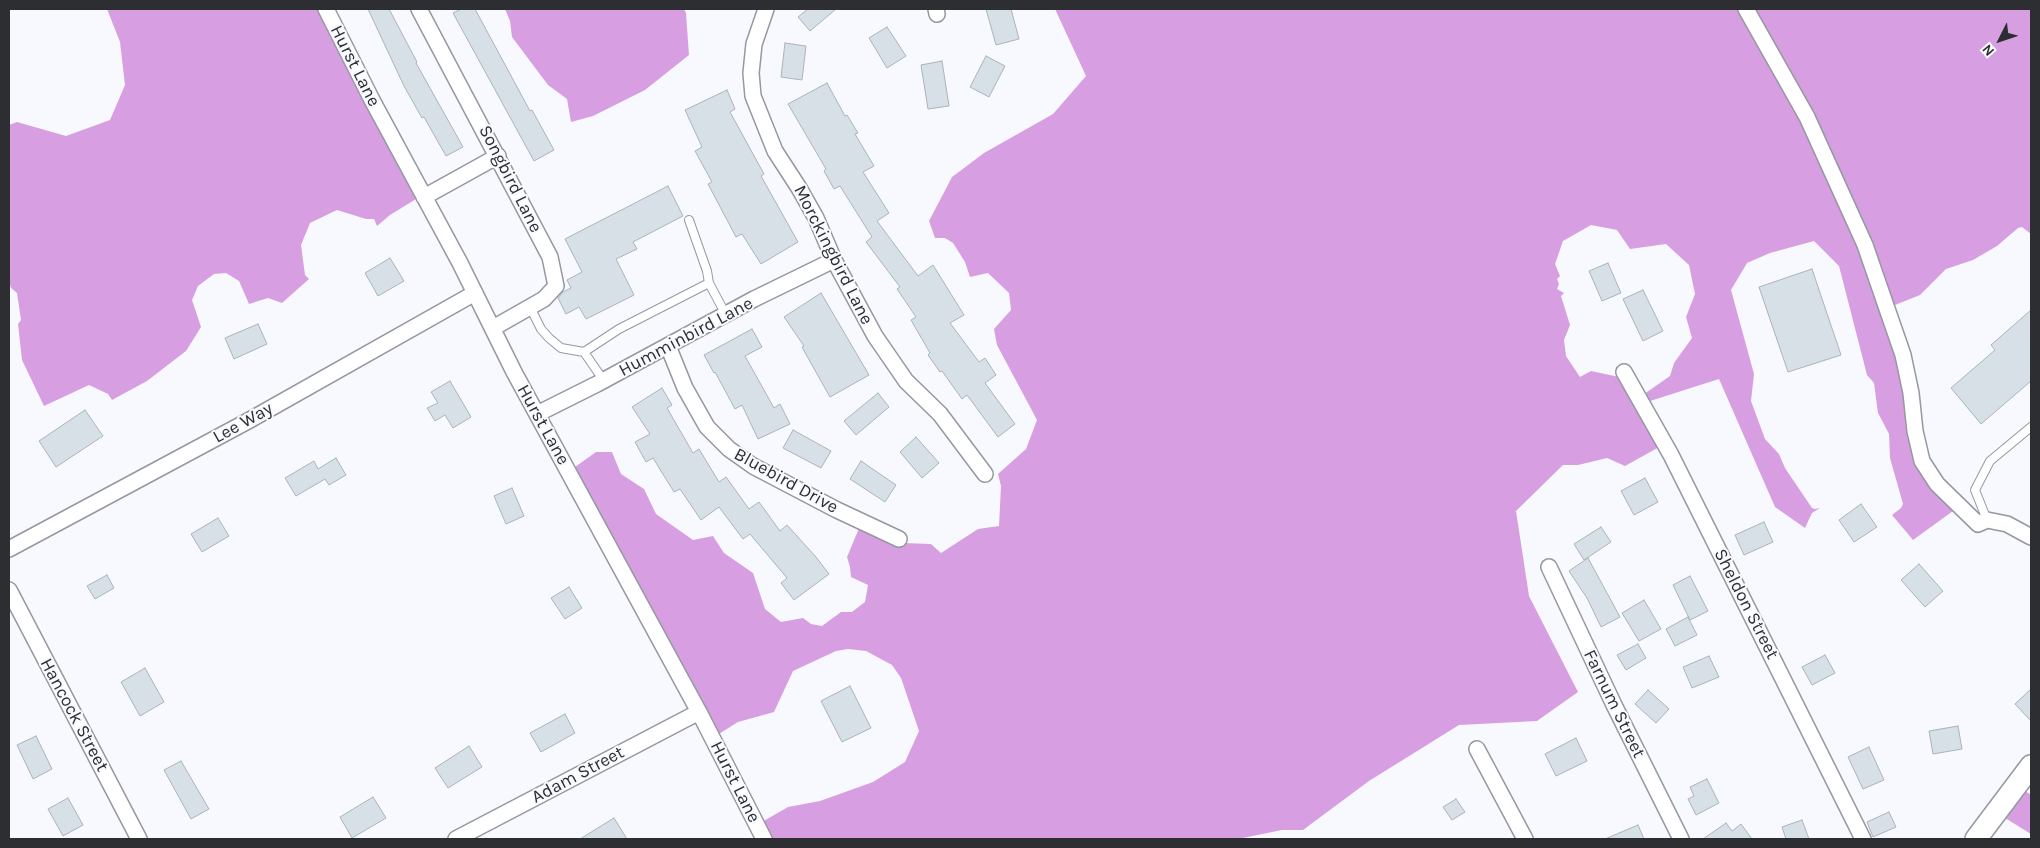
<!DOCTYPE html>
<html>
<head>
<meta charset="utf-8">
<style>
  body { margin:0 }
  #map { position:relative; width:2040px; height:848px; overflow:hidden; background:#f7f9ff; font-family:Karla,sans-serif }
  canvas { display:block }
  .frame { position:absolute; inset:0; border:10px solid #2c2e31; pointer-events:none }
  .north { position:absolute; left:1975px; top:15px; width:50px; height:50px; -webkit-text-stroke:4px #f7f9ff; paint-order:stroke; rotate:229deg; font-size:14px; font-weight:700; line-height:20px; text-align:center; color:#2c2e31 }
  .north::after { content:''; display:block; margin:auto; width:18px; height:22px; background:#2c2e31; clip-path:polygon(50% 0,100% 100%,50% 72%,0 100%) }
</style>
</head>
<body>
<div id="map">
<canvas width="2040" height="848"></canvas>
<div class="frame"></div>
<div class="north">N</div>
</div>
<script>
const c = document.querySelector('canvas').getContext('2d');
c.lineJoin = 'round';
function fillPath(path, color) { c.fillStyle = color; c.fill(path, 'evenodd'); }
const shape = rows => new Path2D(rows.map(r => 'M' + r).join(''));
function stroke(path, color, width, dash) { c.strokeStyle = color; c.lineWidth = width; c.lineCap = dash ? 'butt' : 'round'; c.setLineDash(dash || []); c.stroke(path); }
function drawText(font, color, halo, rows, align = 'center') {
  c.font = font + ' Karla,sans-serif'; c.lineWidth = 4; c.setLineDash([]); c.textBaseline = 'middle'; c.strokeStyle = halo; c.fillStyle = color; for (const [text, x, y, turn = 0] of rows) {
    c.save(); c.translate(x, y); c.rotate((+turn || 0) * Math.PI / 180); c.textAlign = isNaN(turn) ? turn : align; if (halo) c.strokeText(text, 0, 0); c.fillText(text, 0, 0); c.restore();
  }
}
fillPath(shape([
  [107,9,322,9,421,196,390,215,377,226,374,219,366,219,337,210,310,223,301,245,305,275,309,279,282,303,268,298,249,304,239,281,226,273,214,274,198,286,192,300,201,327,186,351,147,381,112,400,108,394,89,385,44,406,22,360,18,324,21,320,17,293,11,288,9,281,9,125,17,122,66,136,110,120,125,85,120,42],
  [505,9,684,9,686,13,689,55,645,90,593,116,571,122,567,99,548,85,512,37,510,21],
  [1055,9,2031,9,2031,234,2022,227,2018,228,1997,246,1973,260,1946,269,1920,295,1885,309,1899,349,1899,372,1909,433,1956,506,1953,511,1913,540,1892,515,1901,508,1903,504,1890,458,1889,434,1878,413,1874,383,1867,375,1839,266,1814,241,1770,253,1747,263,1731,290,1754,374,1751,401,1765,439,1779,454,1785,468,1812,508,1815,509,1820,508,1812,513,1805,528,1775,507,1719,379,1647,402,1661,446,1625,466,1607,458,1578,465,1563,465,1516,511,1529,596,1578,692,1537,721,1459,725,1369,781,1303,830,1282,830,1238,839,761,839,755,826,788,807,820,801,873,782,905,762,919,731,901,678,892,665,866,651,848,649,836,651,793,671,774,712,738,722,711,739,568,472,596,452,612,452,621,474,644,489,656,514,693,540,713,536,724,553,753,573,765,609,781,622,803,618,811,624,822,626,841,612,852,612,865,602,868,585,851,577,850,567,847,557,860,526,903,543,931,544,941,553,978,529,999,526,1001,486,998,474,1026,449,1037,420,997,345,994,329,1011,310,1009,293,988,273,970,277,965,262,953,243,945,238,935,238,929,221,952,177,984,153,1053,114,1086,76],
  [1591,225,1617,230,1630,249,1666,244,1689,265,1695,294,1686,317,1692,338,1674,363,1670,376,1637,399,1624,378,1591,371,1580,377,1566,356,1564,340,1570,325,1561,296,1564,293,1557,289,1559,284,1557,279,1560,276,1555,264,1563,241],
  [2020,787,2031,795,2031,834,1997,813]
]), '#d79fe2');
const building = shape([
  [368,9,389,9,417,62,416,63,463,147,446,156,424,117,422,118,404,86,368,9],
  [461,9,475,9,530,111,532,110,554,150,534,161,453,13,461,9],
  [808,9,836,9,810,31,798,17,808,9],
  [986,9,1011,9,1019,39,996,45,986,9],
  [887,27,906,56,887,68,869,38,887,27],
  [785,43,806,46,802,80,781,77,785,43],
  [986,56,1005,66,989,97,970,87,986,56],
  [942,61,949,106,928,109,921,65,942,61],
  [827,83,845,116,847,115,858,133,855,134,874,166,863,172,889,213,877,221,918,276,933,265,964,315,950,323,979,362,985,358,996,375,985,383,1015,424,998,437,967,395,962,399,942,371,940,372,928,355,930,353,911,320,916,317,897,289,900,287,866,242,872,237,840,186,834,189,824,171,826,169,788,104,827,83],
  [727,90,735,109,730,112,764,174,761,176,798,242,761,264,742,234,736,237,708,184,712,182,695,151,702,147,685,110,727,90],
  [668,186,683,216,633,242,637,249,616,259,634,295,586,319,579,307,566,314,558,298,563,292,571,288,567,280,582,272,565,239,668,186],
  [390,258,404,281,378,296,365,273,390,258],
  [1608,263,1621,293,1602,301,1589,271,1608,263],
  [1812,269,1841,355,1788,372,1759,287,1812,269],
  [1643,290,1663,331,1643,341,1623,299,1643,290],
  [821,293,869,375,830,397,808,358,802,347,804,346,784,317,821,293],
  [2031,310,2031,381,1981,424,1951,388,1995,350,1991,345,2031,310],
  [258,324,267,344,234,359,225,338,258,324],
  [752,329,762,347,745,356,774,408,780,404,790,424,758,439,742,405,735,409,715,372,714,373,704,355,752,329],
  [450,381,471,417,453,428,445,415,435,421,427,408,438,403,431,392,450,381],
  [662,388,672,405,667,408,693,453,699,449,719,482,726,477,749,509,759,502,780,531,787,525,816,557,829,574,794,600,781,583,787,578,750,534,743,539,719,507,701,520,680,489,674,492,653,458,646,462,635,442,650,434,632,407,662,388],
  [878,393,889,407,856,435,844,421,878,393],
  [85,410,103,436,56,467,39,441,85,410],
  [793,430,831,451,821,468,783,448,793,430],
  [916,437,939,463,922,478,900,452,916,437],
  [336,458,346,475,329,485,325,479,296,496,285,478,314,461,318,469,336,458],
  [861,461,896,485,885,502,850,479,861,461],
  [1645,478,1658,502,1634,515,1621,491,1645,478],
  [512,488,524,516,506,524,494,496,512,488],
  [1861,504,1877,527,1854,542,1839,520,1861,504],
  [218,518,229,536,202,552,191,534,218,518],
  [1764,522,1773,542,1744,555,1735,535,1764,522],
  [1601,527,1611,542,1584,560,1574,544,1601,527],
  [1588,558,1620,617,1601,627,1587,598,1569,571,1588,558],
  [1919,564,1943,591,1925,607,1901,580,1919,564],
  [107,575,114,588,95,599,87,586,107,575],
  [1690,576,1708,611,1690,620,1673,585,1690,576],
  [569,587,582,608,565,619,551,598,569,587],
  [1644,600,1661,629,1639,641,1622,613,1644,600],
  [1688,617,1697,635,1675,646,1666,629,1688,617],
  [1638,644,1646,658,1626,670,1617,655,1638,644],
  [1825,655,1835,673,1812,685,1802,667,1825,655],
  [1709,656,1719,677,1692,688,1683,667,1709,656],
  [145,668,164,702,140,716,121,682,145,668],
  [850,686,871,728,842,742,821,701,850,686],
  [2031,689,2031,721,2015,704,2031,689],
  [1648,690,1669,709,1656,723,1635,704,1648,690],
  [565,714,575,733,541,752,530,733,565,714],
  [1958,726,1962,749,1933,754,1929,731,1958,726],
  [36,736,52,769,33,779,17,745,36,736],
  [1576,738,1587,761,1556,776,1545,754,1576,738],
  [469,746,482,767,448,788,435,768,469,746],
  [1869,747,1884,780,1863,789,1848,757,1869,747],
  [181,761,209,809,191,819,164,770,181,761],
  [1707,779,1719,803,1696,815,1688,799,1694,796,1690,787,1707,779],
  [373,797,386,818,352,838,340,817,373,797],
  [68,798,83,825,63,836,48,809,68,798],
  [1456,799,1465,812,1452,820,1443,807,1456,799],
  [1889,812,1896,827,1873,837,1867,822,1889,812],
  [614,818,627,839,580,839,614,818],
  [1802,820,1809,839,1786,839,1782,827,1802,820],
  [1726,823,1732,831,1741,824,1752,839,1703,839,1726,823],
  [1638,825,1644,839,1605,839,1638,825]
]);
fillPath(building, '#d7e0e7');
stroke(building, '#aab3ba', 1);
const lane = shape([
  [689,220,707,271,709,283],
  [530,307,541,329,549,338,561,348,584,352,604,381],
  [584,352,619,329,709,283,726,315],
  [1987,520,1975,490,1990,461,2031,427]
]);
const street = shape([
  [326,9,372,100,460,263,514,372,699,712,764,839],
  [419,9,550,257,556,286,544,299,493,328],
  [766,9,754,44,751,73,753,96,775,151,799,188,816,218,834,260,875,336,906,381,940,414,985,474],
  [936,9,937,14],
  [1746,9,1807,117,1865,245,1903,355,1911,393,1915,431,1922,461,1937,484,1978,524,1987,520,2007,524,2031,537],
  [424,197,498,156],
  [668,346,685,388,707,427,729,449,753,466,837,510,899,539],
  [1624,372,1671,455,1863,839],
  [537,414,597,384,754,299,834,260],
  [9,549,248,421,475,293],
  [1549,567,1614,705,1681,839],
  [9,590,139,839],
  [1477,749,1525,839],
  [456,839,699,712]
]);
const secondary = shape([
  [1976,839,2031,766]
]);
stroke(lane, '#9598a2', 10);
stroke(street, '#9598a2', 18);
stroke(secondary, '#9598a2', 24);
stroke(lane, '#fff', 8);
stroke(street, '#fff', 15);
stroke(secondary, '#fff', 21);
drawText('18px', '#2c2e31', '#f7f9ff', [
  ["Hurst Lane",355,66,63],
  ["Songbird Lane",510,179,63],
  ["Morckingbird Lane",833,255,63],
  ["Humminbird Lane",686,337,-28],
  ["Lee Way",243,423,-29],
  ["Hurst Lane",543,425,61],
  ["Bluebird Drive",786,481,29],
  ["Sheldon Street",1746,604,63],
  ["Farnum Street",1614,704,64],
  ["Hancock Street",74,715,62],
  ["Adam Street",578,775,-28],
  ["Hurst Lane",735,782,63]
]);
</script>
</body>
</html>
